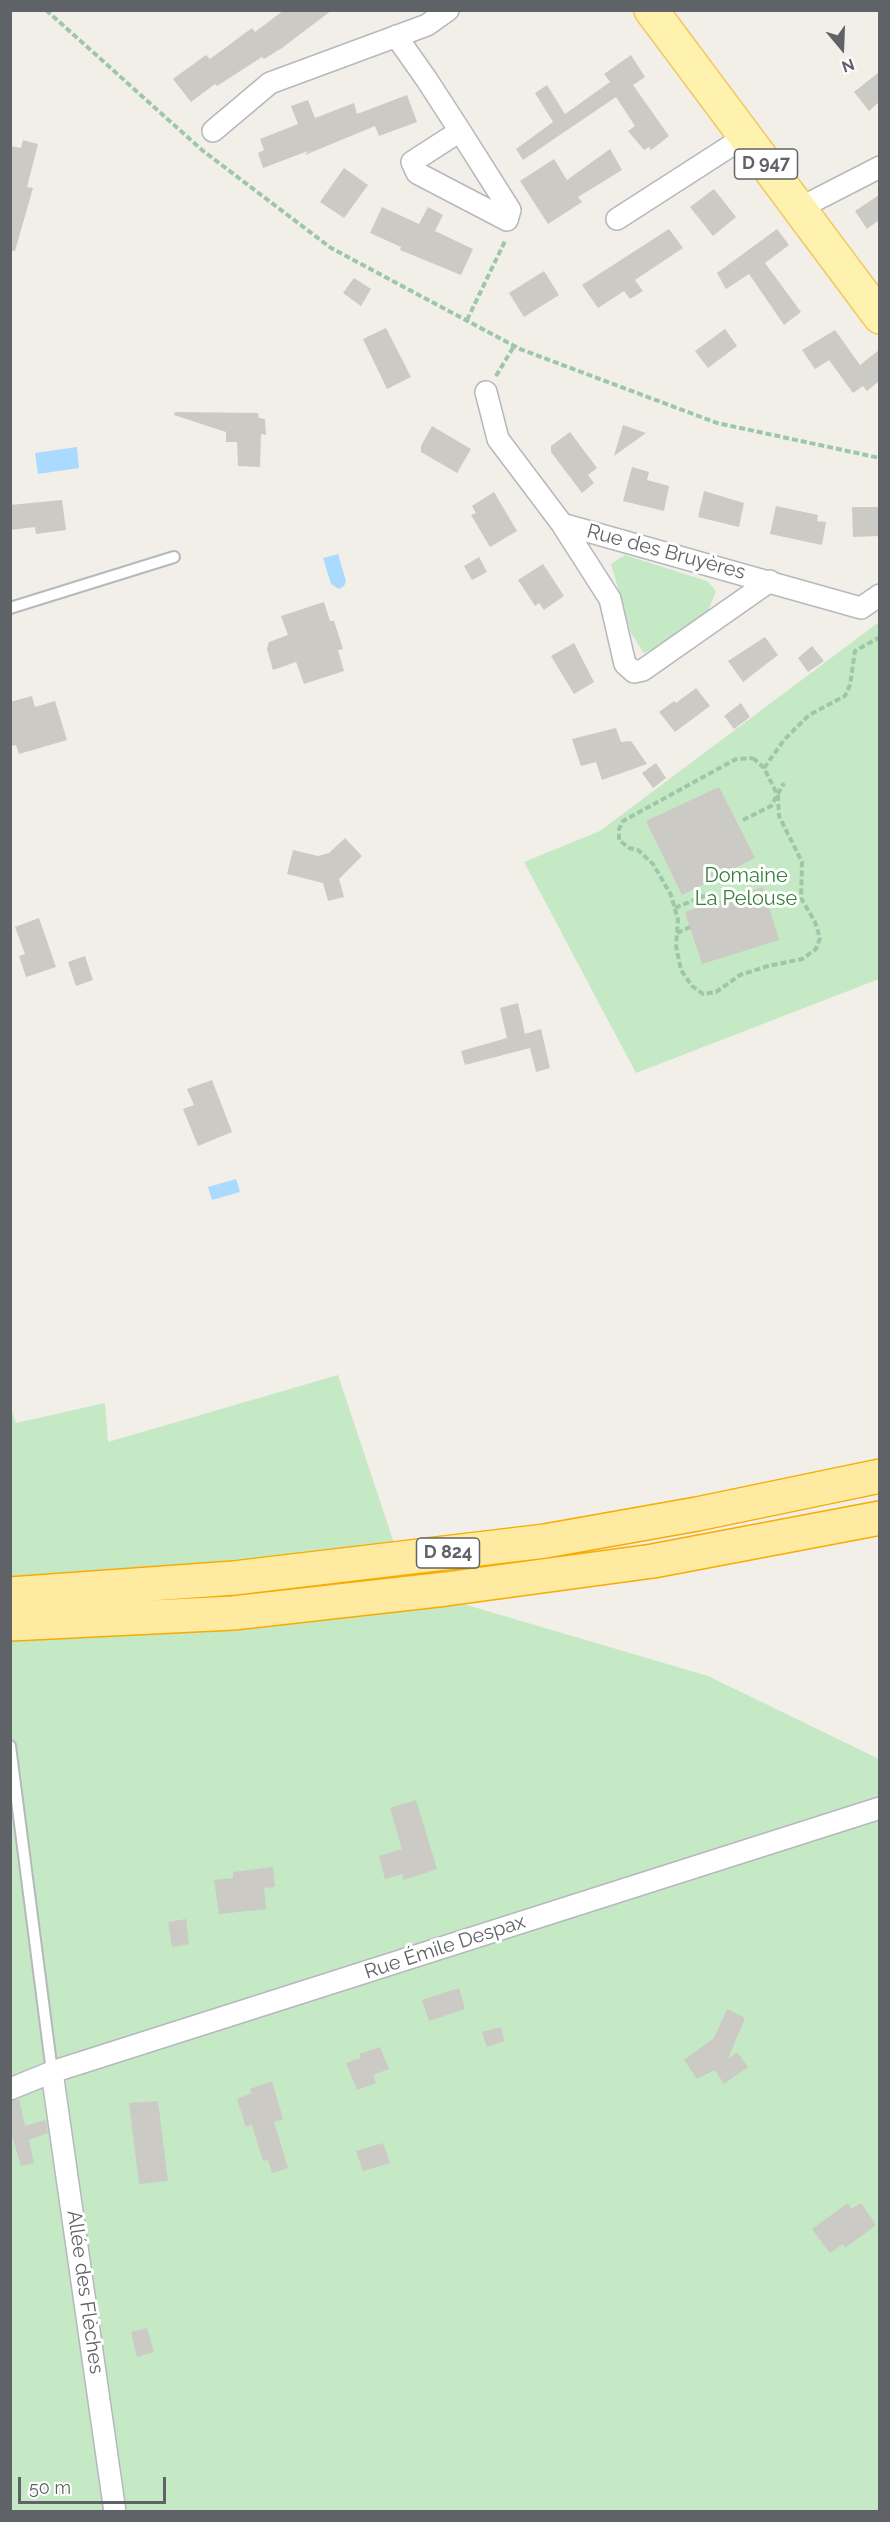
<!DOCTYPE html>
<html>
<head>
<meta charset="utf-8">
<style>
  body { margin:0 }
  #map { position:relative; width:890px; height:2522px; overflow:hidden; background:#f1efe8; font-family:Raleway,sans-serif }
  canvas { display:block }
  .frame { position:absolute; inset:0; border:12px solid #5f6368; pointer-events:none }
  .north { position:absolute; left:812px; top:18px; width:60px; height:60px; -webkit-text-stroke:4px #fff; paint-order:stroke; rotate:161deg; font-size:16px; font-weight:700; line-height:24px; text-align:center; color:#5f6368 }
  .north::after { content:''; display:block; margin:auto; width:21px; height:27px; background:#5f6368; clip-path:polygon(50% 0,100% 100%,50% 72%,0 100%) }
  .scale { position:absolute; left:18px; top:2477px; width:148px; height:27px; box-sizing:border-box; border:3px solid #5f6368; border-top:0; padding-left:8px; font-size:18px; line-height:21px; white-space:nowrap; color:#5f6368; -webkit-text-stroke:4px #fff; paint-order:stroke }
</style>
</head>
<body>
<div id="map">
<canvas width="890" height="2522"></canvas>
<div class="frame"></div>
<div class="north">N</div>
<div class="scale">50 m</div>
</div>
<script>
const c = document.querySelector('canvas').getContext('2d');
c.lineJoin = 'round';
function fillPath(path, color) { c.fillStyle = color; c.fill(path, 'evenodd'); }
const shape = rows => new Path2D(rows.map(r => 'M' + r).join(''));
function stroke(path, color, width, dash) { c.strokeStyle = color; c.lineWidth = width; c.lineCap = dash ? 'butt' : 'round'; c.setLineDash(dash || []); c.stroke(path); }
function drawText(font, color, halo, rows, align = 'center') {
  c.font = font + ' Raleway,sans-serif'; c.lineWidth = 6; c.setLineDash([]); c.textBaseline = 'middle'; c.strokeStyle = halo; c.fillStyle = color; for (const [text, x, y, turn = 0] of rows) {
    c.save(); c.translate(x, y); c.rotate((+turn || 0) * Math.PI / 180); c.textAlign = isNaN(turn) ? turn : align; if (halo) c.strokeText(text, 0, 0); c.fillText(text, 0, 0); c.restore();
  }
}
fillPath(shape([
  [625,555,707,581,716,591,708,611,661,645,644,653,631,633,611,564],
  [879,622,879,979,636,1073,524,862,600,831],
  [338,1375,409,1588,708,1676,879,1759,879,2511,11,2511,10,1406,16,1423,105,1403,108,1442]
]), '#c5e8c5');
fillPath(shape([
  [77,447,79,468,38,474,35,453],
  [338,554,346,581,344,586,339,589,331,584,323,558],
  [236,1179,240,1192,212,1200,208,1187]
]), '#aadaff');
fillPath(shape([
  [284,10,332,10,282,48,264,59,262,57,217,86,215,84,191,102,173,79,206,55,210,59,252,28,255,32],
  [631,55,645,77,633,85,669,136,651,150,649,147,644,150,628,131,635,126,616,97,523,160,516,149,553,122,535,93,547,85,565,114,610,82,604,74],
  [879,72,879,102,869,111,854,92],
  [407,95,417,122,379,136,375,126,305,155,308,151,263,168,258,153,264,150,260,139,298,124,291,106,308,100,315,118,354,103,357,114],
  [23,140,38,144,27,187,33,188,15,251,10,250,10,146,21,148],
  [610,149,622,170,578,197,582,202,548,224,520,181,554,159,567,180],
  [344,168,368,185,344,218,320,202],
  [714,189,736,217,713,236,690,207],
  [879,195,879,220,867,229,855,211],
  [382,207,419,224,428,207,443,215,435,231,473,249,461,275,400,250,401,247,370,233],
  [669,229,683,248,635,280,643,291,630,299,624,291,598,308,582,285],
  [777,229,789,245,765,263,801,312,784,325,749,274,726,289,717,273],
  [544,271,559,295,524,317,509,293],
  [354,278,371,289,361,306,343,293],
  [386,328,411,377,387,389,363,339],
  [725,329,737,346,708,368,695,351],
  [835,330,860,365,879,350,879,381,867,391,863,386,853,393,829,360,815,369,802,350],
  [175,412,258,413,259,418,265,419,266,435,261,434,260,467,238,466,237,442,226,442,226,432,174,415],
  [623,425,646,433,614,456],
  [432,426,471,449,457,473,421,452,421,446],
  [570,432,597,468,588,475,594,483,582,493,551,452,551,446],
  [632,467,649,472,647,480,669,486,664,511,623,501],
  [704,491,744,503,739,527,698,517],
  [494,492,517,531,490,547,471,515,476,513,472,506],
  [62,500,66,530,36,534,35,527,10,530,10,505],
  [776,506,818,515,817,521,826,522,822,545,770,534],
  [852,507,879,507,879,536,853,537],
  [479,557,487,572,472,580,464,566],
  [543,564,564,596,544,610,539,603,535,606,518,580],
  [324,602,330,621,334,621,343,649,338,650,344,671,304,684,296,662,273,670,267,649,269,642,288,635,281,616],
  [765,637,778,655,743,682,728,661],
  [574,643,594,682,574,694,551,656],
  [812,646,824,661,808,672,798,658],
  [696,688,710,706,675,732,659,712,674,701,676,703],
  [32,696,35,707,55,701,67,740,19,754,16,745,10,746,10,702],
  [741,703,750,717,734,729,724,716],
  [616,728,621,742,631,741,647,764,602,780,596,762,581,766,572,739],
  [656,763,666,778,653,788,642,773],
  [719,787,755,858,682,895,646,821],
  [345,838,362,856,339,879,344,897,328,901,323,883,287,874,293,850,318,856,329,853],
  [763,887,779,940,702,964,685,912],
  [39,918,56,967,26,977,19,956,25,954,15,927],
  [85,956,93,980,76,986,68,962],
  [518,1003,525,1034,541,1029,550,1068,536,1072,530,1048,465,1065,461,1051,507,1038,500,1008],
  [212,1080,232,1132,198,1146,183,1109,194,1105,187,1089],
  [416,1800,437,1869,404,1880,402,1874,385,1879,379,1856,402,1849,390,1808],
  [273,1867,275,1887,264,1888,266,1909,219,1914,214,1880,233,1878,233,1872],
  [186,1919,189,1944,172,1947,168,1922],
  [459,1988,465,2009,429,2021,422,2000],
  [727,2009,745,2018,728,2059,737,2052,748,2067,724,2084,715,2070,697,2079,684,2060,714,2038],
  [501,2027,504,2041,487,2047,482,2032],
  [380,2047,389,2069,373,2075,376,2083,357,2090,346,2063,361,2058,359,2054],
  [272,2081,283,2119,274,2122,288,2168,272,2173,268,2160,263,2161,252,2125,246,2127,237,2099,252,2093,250,2089],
  [19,2099,25,2126,46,2120,48,2133,29,2140,34,2163,21,2166,10,2129,10,2101],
  [158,2101,168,2181,139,2184,129,2103],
  [383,2143,390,2163,363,2171,356,2151],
  [848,2203,851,2209,861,2203,876,2225,845,2248,843,2244,830,2253,812,2229],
  [147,2328,154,2352,137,2357,131,2332]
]), '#cccac5');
const service = shape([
  [10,608,174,557],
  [10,1746,52,2072]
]);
const minor = shape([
  [396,36,427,80,460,131,510,210,507,220,417,173,412,162,460,131],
  [213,131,270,83,427,25,448,10],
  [798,209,880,167],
  [617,219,746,136],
  [486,392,498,439,562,524,610,599,625,664,634,672,643,670,770,581],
  [562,524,861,608,880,595],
  [52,2072,115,2512],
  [10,2089,52,2072,880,1808]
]);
const primary = shape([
  [651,10,880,317]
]);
const trunk = shape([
  [10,1594,234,1578,545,1541,697,1514,880,1476],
  [10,1624,233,1613,446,1589,653,1561,880,1518]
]);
stroke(service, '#b5b8bc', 14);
stroke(minor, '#b5b8bc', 24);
stroke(primary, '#f2c960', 36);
stroke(trunk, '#f9ab00', 36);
stroke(shape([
  [46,10,202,150,331,248,520,349,717,423,880,458],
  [467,320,506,239],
  [496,376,514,346],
  [753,758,764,768,778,796,779,816,802,862,801,898,815,922,820,938,816,949,802,959,768,966,740,975,716,992,703,994,692,986,681,970,676,946,678,920,671,895,653,864,638,850,629,848,619,840,619,829,623,821,736,759,753,758],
  [764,768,784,740,809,715,845,696,850,685,855,651,880,637],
  [743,820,771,806,784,783],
  [675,908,711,893],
  [677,933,690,927]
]), '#9cc7a9', 4, [6, 3]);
stroke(service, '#fff', 10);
stroke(minor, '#fff', 21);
stroke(primary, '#fff2af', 33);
stroke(trunk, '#feeaa1', 33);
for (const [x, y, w] of [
  [766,164,63],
  [448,1553,63]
]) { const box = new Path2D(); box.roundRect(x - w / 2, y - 15, w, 30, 4.5); c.fillStyle = '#fff'; c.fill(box); stroke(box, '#5f6368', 1.5); }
drawText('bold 18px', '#5f6368', null, [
  ["D 947",766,164],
  ["D 824",448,1553]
]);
drawText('20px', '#5f6368', '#fff', [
  ["Rue des Bruyères",666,552,15],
  ["Rue Émile Despax",445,1947,-18],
  ["Allée des Flèches",85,2292,82]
]);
drawText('20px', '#348238', '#fff', [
  ["Domaine",746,876],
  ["La Pelouse",746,899]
]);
</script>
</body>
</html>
